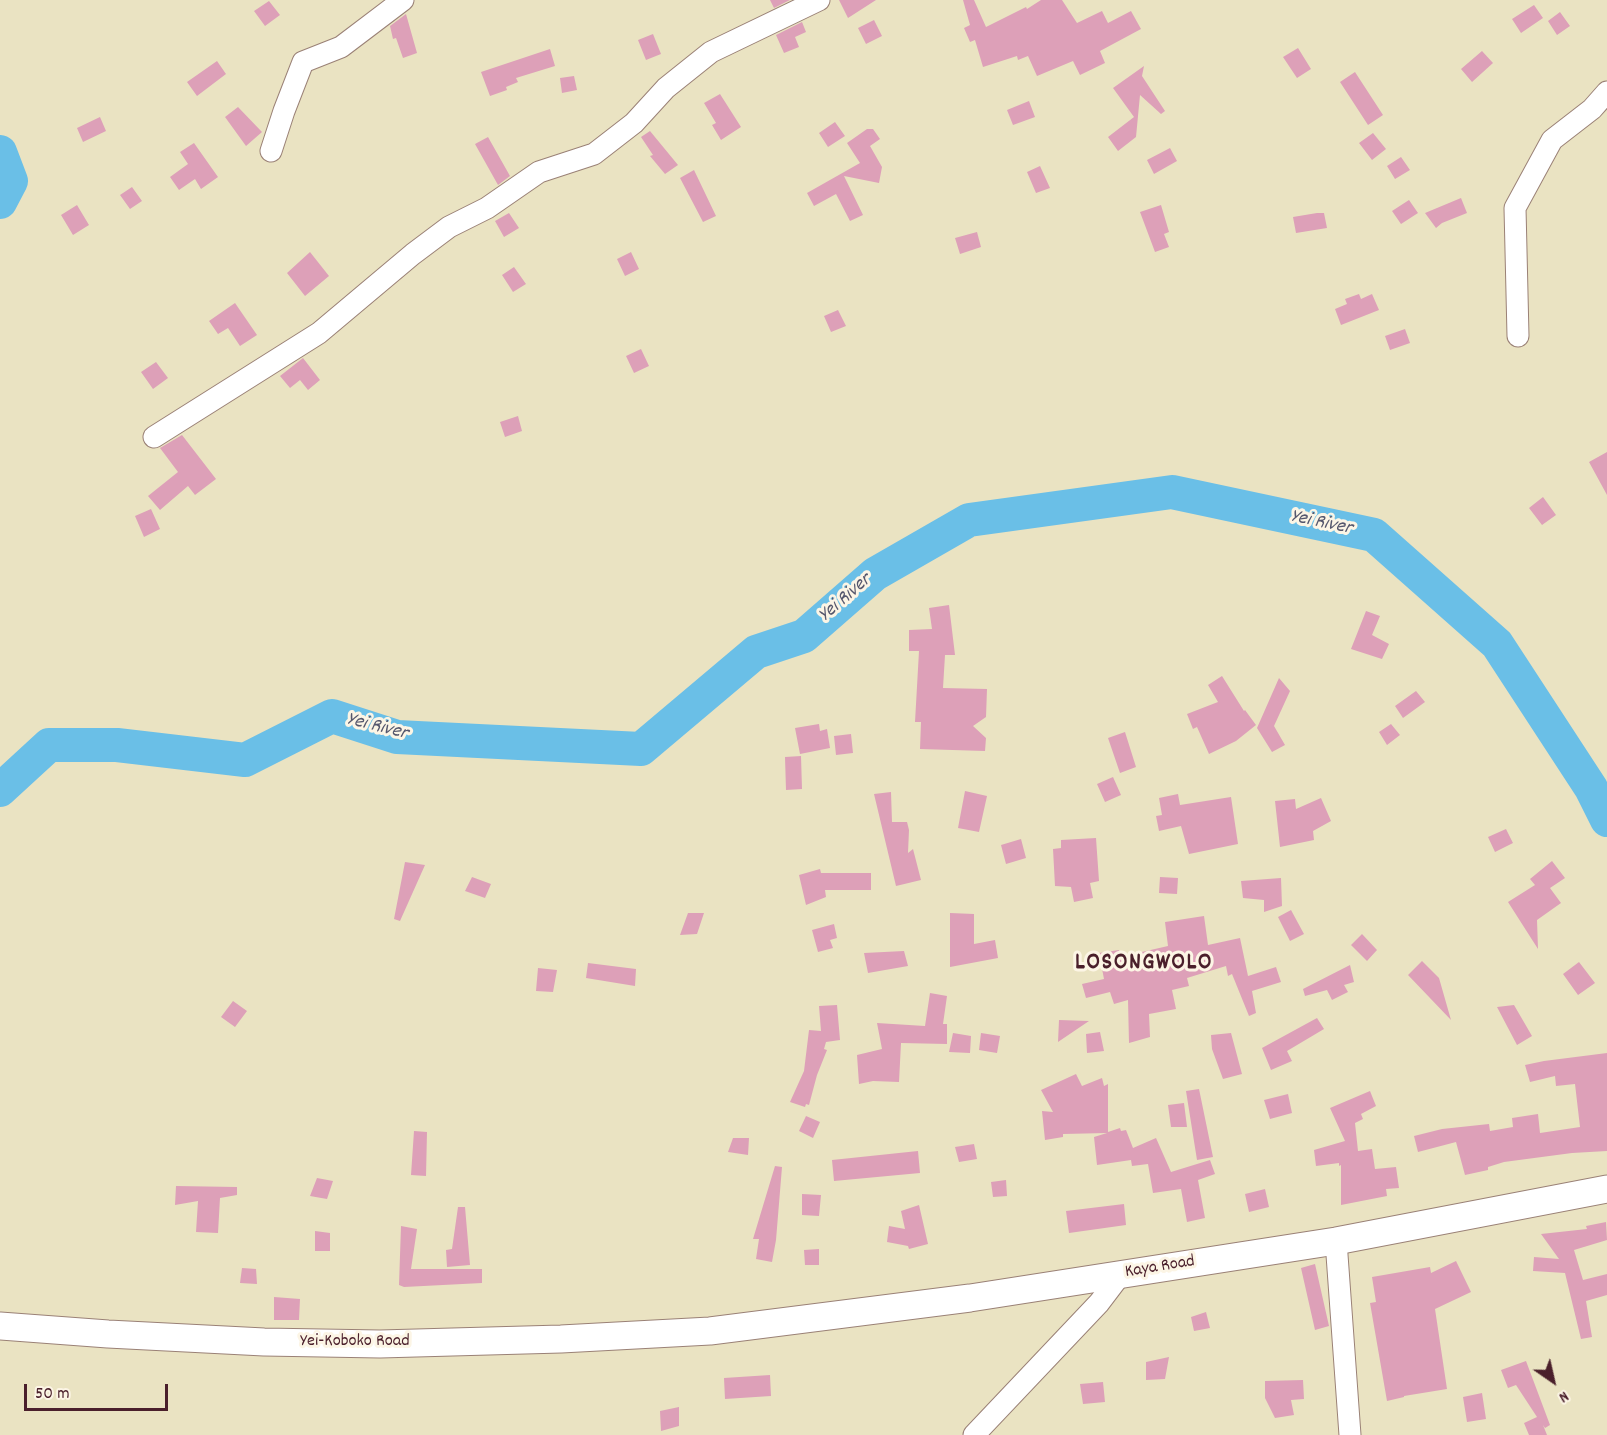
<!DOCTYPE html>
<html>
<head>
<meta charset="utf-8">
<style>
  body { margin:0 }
  #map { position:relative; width:1607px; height:1435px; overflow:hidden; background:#eae3c2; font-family:Dekko,sans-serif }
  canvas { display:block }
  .north { position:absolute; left:1523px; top:1351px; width:60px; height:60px; -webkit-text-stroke:4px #fcf5e5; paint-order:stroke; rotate:146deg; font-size:16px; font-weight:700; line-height:24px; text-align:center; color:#4a1f2b }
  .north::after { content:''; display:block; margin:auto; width:21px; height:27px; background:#4a1f2b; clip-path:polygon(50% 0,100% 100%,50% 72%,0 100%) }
  .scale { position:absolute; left:24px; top:1384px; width:144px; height:27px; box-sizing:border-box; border:3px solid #4a1f2b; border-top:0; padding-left:8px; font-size:18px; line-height:21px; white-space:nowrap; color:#4a1f2b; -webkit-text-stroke:4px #fcf5e5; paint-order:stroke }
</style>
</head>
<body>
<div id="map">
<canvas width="1607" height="1435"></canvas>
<div class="north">N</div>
<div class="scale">50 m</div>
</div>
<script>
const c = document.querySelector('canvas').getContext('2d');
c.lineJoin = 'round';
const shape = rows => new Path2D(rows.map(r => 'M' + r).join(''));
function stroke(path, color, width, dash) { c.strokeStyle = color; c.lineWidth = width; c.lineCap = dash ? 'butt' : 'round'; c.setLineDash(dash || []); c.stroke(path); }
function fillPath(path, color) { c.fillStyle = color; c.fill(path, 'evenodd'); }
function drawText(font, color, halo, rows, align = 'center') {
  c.font = font + ' Dekko,sans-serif'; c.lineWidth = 6; c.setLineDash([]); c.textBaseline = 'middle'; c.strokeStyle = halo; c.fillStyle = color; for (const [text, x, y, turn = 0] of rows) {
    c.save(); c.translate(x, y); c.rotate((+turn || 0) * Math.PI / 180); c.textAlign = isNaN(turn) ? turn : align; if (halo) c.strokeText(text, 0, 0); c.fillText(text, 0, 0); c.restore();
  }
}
stroke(shape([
  [0,152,11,181,0,202],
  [0,790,49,745,117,745,245,760,332,716,397,737,641,749,756,652,804,636,875,574,969,520,1172,492,1374,535,1497,644,1591,788,1607,820]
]), '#6abfe7', 34);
fillPath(shape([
  [770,0,790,0,774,8],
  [839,0,876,0,848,18],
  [963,0,974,0,986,27,1026,7,1027,9,1041,0,1062,0,1077,23,1102,11,1108,23,1131,11,1141,29,1100,51,1105,63,1080,75,1073,61,1037,76,1028,56,1018,60,1017,56,983,67,975,40,970,42,964,28,970,25],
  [269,1,280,15,265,26,254,11],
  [1534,5,1543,18,1521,33,1512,19],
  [1560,12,1570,26,1557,35,1548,21],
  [406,14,417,53,403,58,396,38,393,39,390,26],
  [874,20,882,36,866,44,858,28],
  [802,22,806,32,795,37,799,47,784,53,776,35],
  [653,34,661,54,646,60,638,40],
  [1298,48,1311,69,1297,78,1283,57],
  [550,49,555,66,516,78,518,82,506,87,507,90,490,96,481,72],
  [1482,51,1493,63,1472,82,1461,69],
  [217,61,226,74,197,96,187,82],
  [1144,66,1142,76,1165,111,1161,114,1140,95,1136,137,1118,151,1108,137,1134,117,1113,88],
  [1355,72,1383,115,1368,125,1340,82],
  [574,76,577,90,562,93,560,78],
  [720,94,741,127,721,140,712,125,716,123,704,103],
  [1029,101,1035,117,1013,125,1007,110],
  [238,107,262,132,246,146,225,117],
  [100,117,106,131,83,142,77,128],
  [835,122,845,136,828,147,819,133],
  [867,129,873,129,880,139,870,146,882,167,879,183,844,176,863,215,850,221,836,194,814,206,807,193,860,163,847,143],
  [650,131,678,165,665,174,650,156,653,155,641,137],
  [1373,133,1386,149,1372,160,1359,143],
  [488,137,510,176,498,185,475,144],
  [194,143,218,177,201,189,195,179,179,190,170,177,188,164,180,152],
  [1170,148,1177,161,1154,174,1147,160],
  [1401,157,1410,170,1395,179,1387,166],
  [1040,166,1050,188,1036,193,1027,172],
  [694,170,716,216,703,222,680,178],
  [132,187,142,201,130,209,120,195],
  [1461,198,1467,213,1442,223,1436,228,1425,213],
  [1409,200,1418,213,1401,224,1392,211],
  [77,205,89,225,73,235,61,215],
  [1161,205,1169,232,1164,234,1169,247,1155,252,1140,212],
  [509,213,519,228,504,237,495,221],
  [1317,213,1324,213,1327,228,1296,233,1293,217],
  [977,232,981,247,960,254,955,238],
  [310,252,329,276,305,296,287,273],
  [631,252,639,269,625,276,617,259],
  [514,267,526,284,513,292,502,275],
  [1359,294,1361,299,1372,294,1379,310,1341,325,1335,309,1347,304,1345,299],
  [235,303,257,335,240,346,228,328,218,334,209,321],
  [838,310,846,326,831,332,824,316],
  [1405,329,1410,343,1390,350,1385,336],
  [641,349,649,366,634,373,626,356],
  [303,358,320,380,308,390,300,380,290,388,280,376],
  [156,362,168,378,153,389,141,372],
  [518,416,522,431,505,437,500,422],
  [182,435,216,479,195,495,188,486,160,510,148,496,178,472,160,448],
  [1607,452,1607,495,1589,462],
  [1543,497,1556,515,1542,525,1529,508],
  [151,509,160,529,144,537,135,516],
  [949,605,955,655,945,655,943,688,987,689,986,717,973,726,986,738,985,751,920,749,921,722,915,722,919,651,909,651,909,630,932,629,929,608],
  [1366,611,1380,616,1372,635,1389,644,1382,659,1351,649],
  [1222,676,1244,711,1245,710,1256,725,1236,741,1209,754,1197,727,1193,729,1187,714,1218,702,1208,685],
  [1279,678,1290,691,1274,726,1285,745,1272,752,1257,728],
  [1416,691,1425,702,1403,718,1395,706],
  [819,724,820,731,827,729,830,748,800,754,795,728],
  [1391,724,1400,735,1387,745,1379,732],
  [1125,732,1136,767,1120,773,1108,738],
  [851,734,853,753,836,755,834,736],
  [801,756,802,789,786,790,785,757],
  [1113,777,1121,795,1105,802,1097,784],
  [965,791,987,796,979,832,958,828],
  [891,792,892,822,907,822,909,830,908,853,913,849,921,880,896,886,874,794],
  [1178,794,1180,805,1231,797,1238,844,1189,854,1181,826,1159,831,1156,816,1162,815,1159,798],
  [1321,798,1331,821,1313,831,1314,840,1280,847,1275,801,1295,799,1296,809],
  [1506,829,1513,843,1495,852,1488,837],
  [1096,838,1099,881,1090,883,1093,898,1074,902,1071,887,1055,886,1053,849,1061,848,1061,840],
  [1021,839,1026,858,1006,864,1001,845],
  [1552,861,1565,878,1550,888,1561,903,1537,920,1538,949,1508,902,1535,885,1530,879],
  [405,862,425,865,400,921,394,919],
  [820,869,821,873,871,873,871,890,825,890,826,897,806,905,799,875],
  [472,877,491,884,485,898,465,891],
  [1160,877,1178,878,1177,894,1159,893],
  [1281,878,1282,906,1264,912,1264,900,1243,898,1241,881],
  [1291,910,1304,934,1290,941,1278,917],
  [688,913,704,913,697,934,680,935],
  [950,913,974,914,974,944,995,940,998,958,950,967],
  [1204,916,1208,945,1240,938,1248,976,1276,967,1281,982,1252,991,1256,1013,1249,1016,1232,974,1228,976,1226,966,1187,978,1189,986,1172,990,1176,1009,1149,1014,1150,1037,1129,1043,1128,1000,1114,1004,1110,992,1086,998,1082,984,1104,979,1099,953,1119,950,1120,957,1168,946,1165,922],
  [834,924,837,938,830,940,833,948,818,952,812,930],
  [1362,934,1377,950,1367,961,1351,945],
  [904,951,908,966,868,973,864,953],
  [1422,961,1439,978,1451,1020,1408,975],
  [1579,962,1595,983,1578,995,1563,974],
  [588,963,636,969,635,986,586,978],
  [1350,965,1354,982,1344,985,1348,992,1332,1000,1327,990,1305,996,1303,989],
  [538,968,557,970,553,992,536,991],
  [930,993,947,996,943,1024,947,1024,947,1044,901,1043,899,1082,873,1081,859,1084,857,1055,882,1049,877,1023,925,1026],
  [233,1001,247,1011,235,1027,221,1017],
  [837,1005,840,1040,826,1042,824,1049,827,1050,817,1075,809,1105,806,1104,805,1107,790,1102,804,1071,809,1030,821,1031,819,1006],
  [1514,1005,1532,1036,1517,1045,1497,1007],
  [1317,1018,1324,1029,1287,1051,1292,1061,1271,1070,1262,1048],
  [1059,1020,1089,1021,1058,1042],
  [1100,1032,1104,1051,1087,1053,1086,1034],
  [953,1033,971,1036,970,1053,949,1052],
  [981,1033,1000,1036,997,1053,979,1050],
  [1231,1033,1242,1074,1223,1079,1212,1049,1211,1035],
  [1607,1053,1607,1151,1572,1153,1504,1162,1488,1167,1488,1170,1465,1175,1456,1142,1418,1152,1414,1136,1442,1129,1489,1124,1490,1131,1513,1127,1512,1118,1538,1114,1540,1133,1580,1127,1575,1084,1556,1086,1555,1076,1530,1082,1525,1065,1544,1061],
  [1076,1074,1082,1086,1102,1078,1104,1086,1108,1084,1108,1132,1120,1128,1121,1131,1126,1130,1133,1148,1156,1138,1171,1172,1210,1160,1215,1174,1198,1180,1205,1218,1187,1222,1181,1189,1153,1193,1148,1164,1132,1166,1131,1160,1097,1165,1094,1137,1107,1133,1063,1134,1063,1137,1045,1140,1042,1111,1053,1112,1041,1090],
  [1199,1089,1213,1157,1197,1160,1186,1091],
  [1370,1091,1376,1106,1361,1114,1363,1119,1355,1123,1358,1151,1372,1149,1375,1169,1396,1167,1399,1188,1386,1189,1387,1196,1341,1205,1341,1165,1339,1166,1339,1163,1316,1166,1314,1150,1345,1141,1330,1108],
  [1288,1094,1292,1113,1270,1119,1264,1100],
  [1184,1103,1187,1127,1171,1127,1168,1105],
  [806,1116,820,1122,813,1138,799,1131],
  [414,1131,427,1132,426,1176,411,1175],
  [733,1138,749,1138,748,1155,728,1152],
  [974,1144,977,1159,959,1162,955,1147],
  [918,1151,920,1173,834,1181,832,1160],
  [775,1166,782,1167,776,1240,772,1262,756,1259,759,1239,753,1239],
  [317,1178,333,1181,327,1199,310,1196],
  [1006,1180,1007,1196,993,1197,991,1182],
  [176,1186,237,1187,237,1195,220,1198,218,1233,196,1232,198,1201,175,1205],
  [1265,1189,1269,1207,1249,1212,1245,1194],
  [802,1194,821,1195,819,1216,802,1215],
  [1124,1204,1126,1225,1069,1233,1066,1211],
  [919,1205,928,1244,909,1249,908,1246,887,1242,889,1226,905,1229,901,1211],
  [458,1207,465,1207,470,1265,447,1267,446,1250,452,1249],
  [1606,1222,1607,1240,1574,1250,1583,1280,1607,1274,1607,1295,1586,1301,1592,1337,1581,1339,1565,1273,1533,1271,1534,1257,1559,1259,1541,1234,1587,1229,1586,1226],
  [401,1226,417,1229,411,1269,482,1269,482,1283,404,1287,399,1285],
  [315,1231,330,1233,330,1251,315,1251],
  [819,1249,819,1265,805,1265,804,1250],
  [1456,1261,1471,1292,1435,1309,1447,1389,1404,1396,1404,1397,1387,1401,1370,1303,1376,1302,1372,1277,1430,1267,1431,1273],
  [1315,1264,1329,1326,1315,1330,1301,1268],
  [242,1268,256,1269,257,1284,240,1283],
  [274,1297,300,1299,299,1320,274,1320],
  [1206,1312,1210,1328,1194,1331,1191,1317],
  [1169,1357,1165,1379,1146,1380,1146,1362],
  [1526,1361,1550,1425,1545,1428,1543,1425,1547,1435,1529,1435,1524,1423,1537,1417,1516,1385,1508,1388,1501,1370],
  [770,1375,771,1396,725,1399,724,1378],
  [1303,1380,1304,1399,1291,1400,1294,1415,1275,1418,1265,1398,1265,1381],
  [1103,1382,1105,1402,1083,1404,1080,1384],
  [1482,1393,1486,1419,1467,1422,1463,1397],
  [679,1407,679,1426,661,1431,660,1411]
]), '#dda0b8');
const minor = shape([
  [271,151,284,111,303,62,341,47,403,0],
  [1518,336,1515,208,1552,140,1592,109,1607,92],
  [154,437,319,333,413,254,449,227,487,208,539,172,594,154,634,123,666,88,711,52,819,0],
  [1336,1241,1350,1435],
  [974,1435,1099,1303,1121,1274]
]);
const major = shape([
  [0,1326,108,1334,264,1342,380,1344,561,1339,710,1331,970,1298,1336,1241,1607,1189]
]);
stroke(minor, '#9a8176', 23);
stroke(major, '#9a8176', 29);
stroke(minor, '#fff', 21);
stroke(major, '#fff', 27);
drawText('18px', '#4a1f2b', '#fcf5e5', [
  ["Kaya Road",1160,1268,-9],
  ["Yei-Koboko Road",355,1343]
]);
drawText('italic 20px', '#55576d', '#fcf5e5', [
  ["Yei River",1321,524,12],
  ["Yei River",846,599,-41],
  ["Yei River",377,728,14]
]);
c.letterSpacing = '1.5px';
drawText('bold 24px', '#4a1f2b', '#fcf5e5', [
  ["LOSONGWOLO",1144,965]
]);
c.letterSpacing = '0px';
</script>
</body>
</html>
